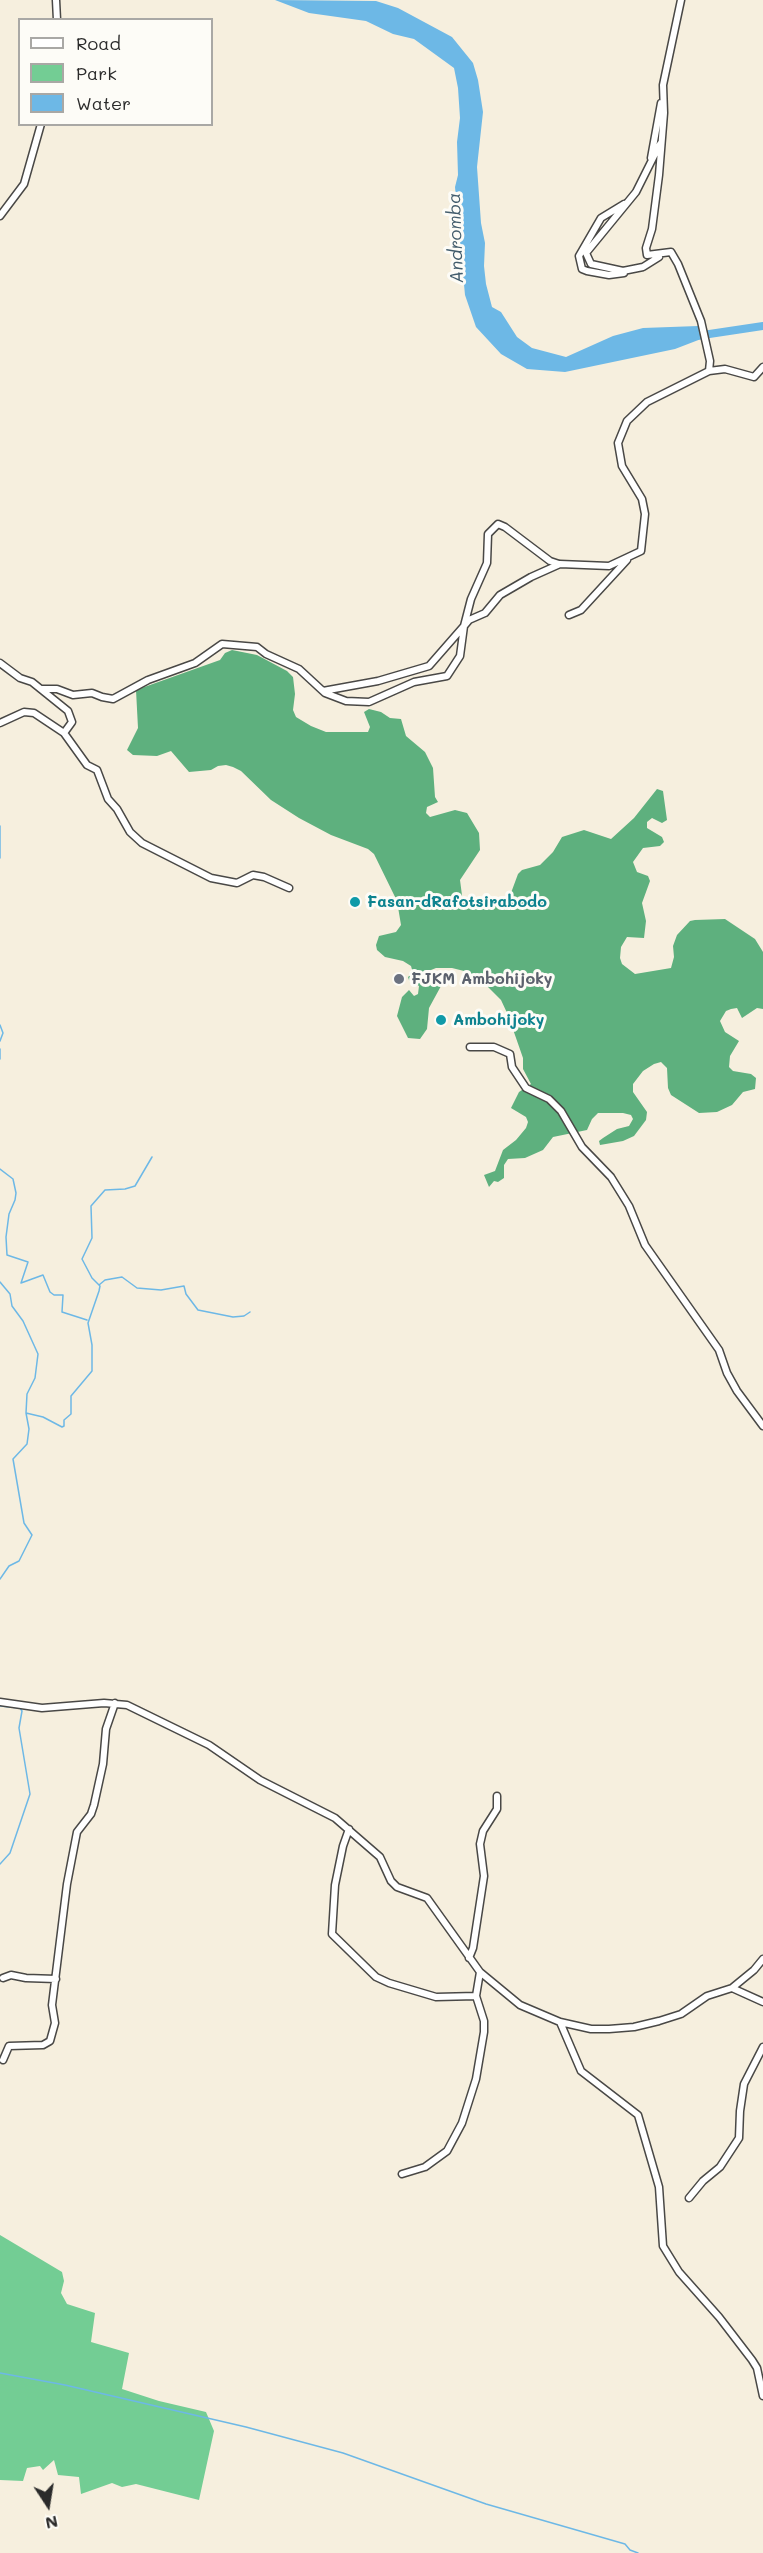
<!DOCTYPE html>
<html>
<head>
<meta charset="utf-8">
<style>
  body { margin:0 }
  #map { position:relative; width:763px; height:2553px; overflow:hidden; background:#f6efde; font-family:Mali,sans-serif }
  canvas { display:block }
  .legend { position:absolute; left:18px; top:18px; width:195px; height:108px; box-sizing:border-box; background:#fdfcf7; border:2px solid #a9a8a5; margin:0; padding:8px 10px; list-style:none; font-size:18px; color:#2b2b2b }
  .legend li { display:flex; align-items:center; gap:12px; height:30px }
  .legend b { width:30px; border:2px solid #a9a8a5 }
  .north { position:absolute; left:18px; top:2475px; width:60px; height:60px; -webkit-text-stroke:4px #fdfcf7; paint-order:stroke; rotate:168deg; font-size:16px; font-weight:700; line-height:24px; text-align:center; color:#2b2b2b }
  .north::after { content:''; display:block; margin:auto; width:21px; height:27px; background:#2b2b2b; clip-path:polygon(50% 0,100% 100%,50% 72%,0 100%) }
</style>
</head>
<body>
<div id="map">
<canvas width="763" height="2553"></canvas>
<ul class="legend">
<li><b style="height:8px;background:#fff"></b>Road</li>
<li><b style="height:16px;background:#73cd94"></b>Park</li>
<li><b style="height:16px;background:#6db8e6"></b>Water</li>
</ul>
<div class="north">N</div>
</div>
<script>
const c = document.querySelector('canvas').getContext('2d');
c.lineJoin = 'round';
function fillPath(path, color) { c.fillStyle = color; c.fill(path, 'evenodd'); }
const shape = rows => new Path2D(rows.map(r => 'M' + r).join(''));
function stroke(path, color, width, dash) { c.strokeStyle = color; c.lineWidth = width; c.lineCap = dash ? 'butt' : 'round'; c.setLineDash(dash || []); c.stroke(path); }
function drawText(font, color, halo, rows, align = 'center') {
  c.font = font + ' Mali,sans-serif'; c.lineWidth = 6; c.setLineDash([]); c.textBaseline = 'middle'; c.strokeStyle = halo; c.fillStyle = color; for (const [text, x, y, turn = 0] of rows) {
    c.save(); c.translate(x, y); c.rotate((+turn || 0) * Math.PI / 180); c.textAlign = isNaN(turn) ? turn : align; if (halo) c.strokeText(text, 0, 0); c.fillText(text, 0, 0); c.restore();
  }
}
fillPath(shape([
  [0,2235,62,2272,64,2281,61,2293,67,2304,95,2313,91,2342,129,2353,122,2389,159,2401,206,2412,214,2431,199,2500,136,2484,122,2487,112,2483,81,2494,79,2477,58,2475,54,2460,43,2470,40,2466,27,2468,23,2481,0,2480]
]), '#73cd94');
fillPath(shape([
  [232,650,257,655,287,671,293,677,295,694,293,710,296,717,311,726,326,732,368,732,370,727,364,712,369,709,381,712,390,718,401,719,406,736,425,752,433,768,435,797,438,802,427,807,426,813,430,817,455,810,467,813,479,833,480,850,460,880,463,903,468,906,480,908,503,905,508,901,518,874,522,870,540,865,553,852,562,837,584,830,611,839,634,818,657,789,663,791,667,820,662,823,652,818,647,822,647,828,662,837,664,842,660,846,643,848,633,862,637,872,648,876,650,881,642,903,646,921,644,938,627,937,621,947,620,958,622,964,635,974,671,968,674,957,673,946,677,935,690,921,695,920,725,919,755,939,763,952,763,1009,757,1008,742,1018,737,1008,731,1009,726,1011,720,1021,725,1032,739,1041,730,1056,729,1067,733,1071,751,1074,756,1078,755,1089,743,1092,732,1105,717,1112,699,1113,671,1095,668,1088,667,1068,661,1062,654,1064,643,1071,633,1084,633,1092,647,1112,646,1120,634,1136,623,1141,600,1145,599,1141,603,1138,617,1129,629,1126,633,1119,631,1115,623,1113,598,1113,592,1119,587,1130,553,1137,543,1150,525,1158,508,1159,504,1165,504,1178,498,1182,494,1181,489,1187,484,1175,495,1171,503,1150,516,1140,526,1128,528,1122,526,1117,511,1108,519,1092,531,1084,523,1069,523,1058,508,1015,501,1000,479,978,468,972,452,968,436,968,431,970,429,977,431,981,439,982,441,986,429,1008,427,1029,420,1039,408,1038,397,1016,402,997,409,990,414,996,418,994,419,986,409,980,408,977,413,973,411,966,403,961,385,957,377,950,376,945,379,936,396,932,401,925,397,901,374,854,368,849,331,835,299,818,271,800,241,771,233,767,226,765,218,766,211,770,189,772,171,751,157,756,133,755,127,750,138,728,136,690,220,660,225,653]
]), '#5eb07e');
fillPath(shape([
  [275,0,376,1,398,8,452,37,473,63,478,80,483,112,477,167,481,223,485,243,484,266,486,284,492,307,501,312,517,337,532,348,566,357,613,336,643,328,698,326,701,339,675,349,565,372,527,369,501,354,476,327,465,295,455,187,458,175,457,142,460,118,458,88,454,68,414,39,393,34,366,21,309,13]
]), '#6db8e6');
stroke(shape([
  [0,826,0,858],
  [0,1025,3,1033,0,1041],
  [0,1049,0,1059],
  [0,1169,13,1179,16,1193,15,1200,9,1214,6,1237,7,1255,28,1262,21,1283,43,1275,50,1292,54,1295,63,1295,62,1312,87,1320],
  [0,1282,10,1294,12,1306,23,1321,38,1354,35,1378,27,1394,26,1413,29,1429,27,1444,13,1459,24,1523,32,1535,19,1561,9,1566,0,1579],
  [99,1285,105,1280,122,1277,137,1288,161,1290,184,1286,186,1294,198,1310,233,1317,244,1316,250,1312],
  [26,1413,43,1417,62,1427,64,1426,64,1420,71,1414,71,1396,92,1371,92,1345,88,1323,99,1291,100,1286,92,1278,82,1259,92,1238,91,1206,105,1190,125,1189,135,1186,152,1157],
  [0,1706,20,1708,22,1711,19,1728,30,1794,10,1853,0,1864],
  [0,2373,65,2385,246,2427,343,2453,486,2504,625,2544,630,2550,638,2553]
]), '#6db8e6', 1.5);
stroke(shape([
  [696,336,763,326]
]), '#6db8e6', 8);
const minor = shape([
  [56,0,57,20],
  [651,158,661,103],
  [0,216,24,184,41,124],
  [659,257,643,267,623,271,591,264,586,253,636,192,660,144],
  [624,273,609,275,587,271,582,269,579,256,601,218,624,204],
  [709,371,725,369,754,377,763,367],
  [569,615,581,610,627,560],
  [0,663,20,678,32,682,68,711,72,722,64,733,34,713,24,712,0,723],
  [41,689,57,689,73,695,92,693,102,697,113,699,148,680,195,663,222,644,257,647,266,654,299,669,325,693,346,701,369,702,414,682,447,676,460,656,464,626,469,620,485,613,500,595,531,577,560,564,609,566,641,551,645,514,642,499,622,466,618,443,627,421,647,402,709,371,710,361,701,321,678,264,671,252,647,255,646,248,652,229,659,175,664,113,663,85,681,0],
  [323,691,378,681,429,666,464,626,471,599,487,563,488,534,498,524,505,527,550,561,559,564],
  [64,733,87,765,97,770,108,799,117,809,130,832,142,843,211,878,237,883,253,875,264,877,289,888],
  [470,1047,494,1047,510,1054,512,1067,526,1088,549,1099,561,1111,582,1147,611,1177,629,1206,645,1245,719,1350,727,1373,737,1391,763,1426],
  [0,1702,42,1708,104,1703,127,1705,209,1745,260,1780,335,1818,380,1857,391,1881,397,1887,427,1898,480,1972,520,2005,560,2022,581,2071,638,2115,659,2187,663,2246,679,2272,719,2317,752,2360,757,2368,763,2396],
  [349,1829,343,1846,335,1885,332,1934,376,1977,389,1983,436,1997,476,1996],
  [469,1958,473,1948,484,1876,480,1844,483,1831,497,1809,497,1796],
  [3,1978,11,1975,26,1978,56,1979],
  [732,1988,763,2002],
  [560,2022,591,2029,609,2029,634,2027,659,2021,681,2014,707,1996,732,1988,754,1970,763,1959],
  [3,2060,9,2046,43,2045,50,2041,55,2023,52,2005,67,1884,77,1832,91,1814,94,1805,103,1764,106,1729,115,1703],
  [402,2174,425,2167,447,2151,462,2123,476,2079,484,2032,484,2021,476,1996,480,1972],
  [689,2198,703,2181,720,2167,739,2138,740,2111,744,2084,763,2047]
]);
stroke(minor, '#494846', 9);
stroke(minor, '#fff', 6);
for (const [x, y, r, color] of [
  [355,902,6,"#0f9aa8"],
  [399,979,6,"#6b7280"],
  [441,1020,6,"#0f9aa8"]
]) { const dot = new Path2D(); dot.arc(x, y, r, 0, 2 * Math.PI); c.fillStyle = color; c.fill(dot); stroke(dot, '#fdfcf7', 2); }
drawText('bold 16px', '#0d838f', '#fdfcf7', [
  ["Fasan-dRafotsirabodo",367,902],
  ["Ambohijoky",453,1020]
], 'left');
drawText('bold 16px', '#5b616d', '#fdfcf7', [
  ["FJKM Ambohijoky",411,979]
], 'left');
drawText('italic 18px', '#425c6c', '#fdfcf7', [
  ["Andromba",456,238,-92]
]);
</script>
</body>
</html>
